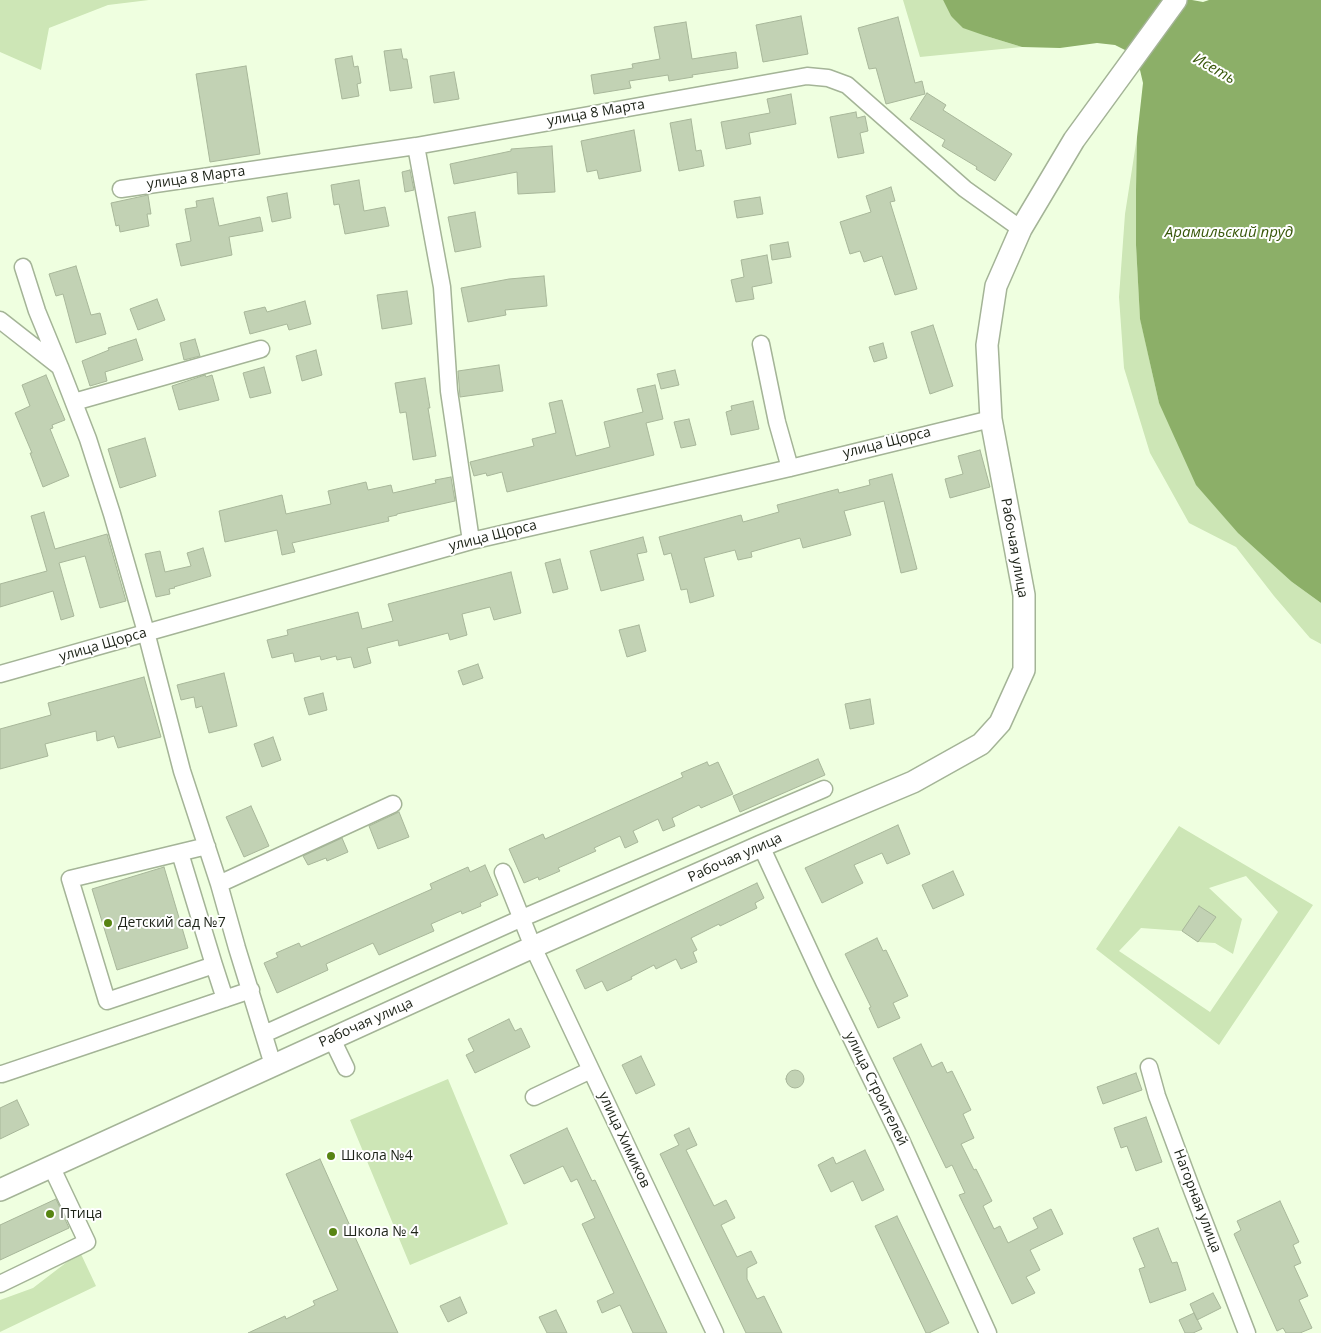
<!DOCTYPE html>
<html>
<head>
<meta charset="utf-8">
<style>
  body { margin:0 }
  canvas { display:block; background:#efffe0 }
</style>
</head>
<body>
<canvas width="1321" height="1333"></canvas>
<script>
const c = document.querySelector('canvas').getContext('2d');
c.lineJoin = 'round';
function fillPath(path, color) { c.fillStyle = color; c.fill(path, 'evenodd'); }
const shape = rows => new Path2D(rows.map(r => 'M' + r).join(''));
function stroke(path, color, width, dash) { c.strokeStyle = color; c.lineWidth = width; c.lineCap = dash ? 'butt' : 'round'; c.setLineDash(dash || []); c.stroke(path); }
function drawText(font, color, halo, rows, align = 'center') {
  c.font = font + ' "Open Sans",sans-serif'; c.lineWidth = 4; c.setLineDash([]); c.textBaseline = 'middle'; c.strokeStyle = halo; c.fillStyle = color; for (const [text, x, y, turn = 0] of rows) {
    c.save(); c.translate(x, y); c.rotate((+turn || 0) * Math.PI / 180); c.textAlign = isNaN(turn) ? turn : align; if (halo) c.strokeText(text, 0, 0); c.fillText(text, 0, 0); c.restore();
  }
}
fillPath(shape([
  [0,0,149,0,108,5,49,28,41,70,0,52],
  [903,0,943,0,951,16,986,36,1022,47,920,57],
  [1137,137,1136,245,1140,318,1159,403,1292,582,1321,603,1321,644,1310,638,1274,596,1236,547,1189,523,1150,453,1124,368,1119,297,1125,214],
  [1179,826,1313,905,1219,1045,1096,949],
  [1246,876,1278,912,1210,1012,1119,951,1141,928,1182,931,1198,942,1215,943,1233,954,1242,919,1209,888],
  [448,1079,508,1224,410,1265,350,1120],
  [80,1252,96,1286,0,1332,0,1300,33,1288]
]), '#cde6b6');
fillPath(shape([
  [943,0,1192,0,1203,2,1209,0,1321,0,1321,603,1292,582,1238,533,1196,485,1159,403,1140,319,1136,245,1136,190,1137,137,1143,83,1140,70,1135,61,1125,50,1115,45,1097,43,1060,48,1022,47,986,36,963,28,951,16]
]), '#8caf68');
const building = shape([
  [801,16,808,54,763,62,756,25,801,16],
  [898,17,915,83,922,81,925,94,886,104,876,68,869,69,858,28,898,17],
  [686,22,692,59,736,52,738,68,692,75,693,77,669,81,668,75,629,81,631,88,594,94,591,75,633,68,632,64,660,59,654,27,686,22],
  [401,49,403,59,407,59,412,88,390,91,384,51,401,49],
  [352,56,354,67,358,66,361,83,357,84,359,96,342,99,335,59,352,56],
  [246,66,260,154,210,162,196,74,246,66],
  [454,72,459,99,434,103,430,76,454,72],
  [927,93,946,105,943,110,1012,154,995,181,976,169,977,167,942,146,945,140,910,119,927,93],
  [791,94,796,124,749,133,751,144,726,149,721,122,770,113,767,99,791,94],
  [856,112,857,118,865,116,868,131,860,133,864,153,838,158,830,117,856,112],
  [691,119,696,151,701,150,704,166,679,171,670,123,691,119],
  [634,130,641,171,599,179,597,170,587,172,581,141,634,130],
  [552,146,555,192,518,194,517,172,454,184,450,164,511,151,511,149,552,146],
  [410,170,414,190,405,192,402,172,410,170],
  [359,180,364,211,385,207,389,226,345,234,339,204,334,205,331,185,359,180],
  [891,187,895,201,890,202,917,289,895,295,882,256,864,262,860,251,850,254,840,222,871,212,866,196,891,187],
  [287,193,291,218,272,222,267,197,287,193],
  [148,195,151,214,147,214,149,226,120,232,119,225,116,226,111,203,148,195],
  [760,197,763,214,737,218,734,201,760,197],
  [213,198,219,226,260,217,263,231,229,237,232,255,181,266,176,244,191,241,185,209,197,207,196,201,213,198],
  [475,212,481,247,455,252,448,217,475,212],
  [788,242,791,257,772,260,770,245,788,242],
  [767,255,772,283,752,287,754,299,736,302,731,280,744,277,741,260,767,255],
  [76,266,91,315,100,313,106,334,76,343,63,294,56,296,49,274,76,266],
  [544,276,547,306,505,310,506,315,468,322,461,288,509,279,544,276],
  [407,291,412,324,382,329,377,295,407,291],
  [157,299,165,320,138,330,130,309,157,299],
  [305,301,311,324,289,330,287,324,250,334,244,312,265,307,267,312,305,301],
  [933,325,953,386,930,394,911,332,933,325],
  [136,339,143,360,105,372,107,381,90,386,82,361,109,350,108,348,136,339],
  [195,339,200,356,184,360,180,343,195,339],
  [883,343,887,358,874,362,869,347,883,343],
  [316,350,322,375,302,381,296,356,316,350],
  [499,365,503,391,460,397,458,371,499,365],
  [264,367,271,393,250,398,243,373,264,367],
  [675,370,679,385,661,389,657,374,675,370],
  [46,375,65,420,52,425,53,428,50,429,69,476,43,487,30,453,32,453,15,413,30,406,22,385,46,375],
  [205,375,206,377,212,375,219,400,179,410,172,386,205,375],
  [425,378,430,408,428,408,436,456,413,460,406,412,400,413,395,383,425,378],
  [655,385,663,419,646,423,654,455,507,492,502,472,487,476,486,473,474,476,470,462,534,446,532,439,556,433,549,403,562,400,576,456,610,447,604,422,643,412,637,389,655,385],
  [753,401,759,429,731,435,726,412,732,410,731,406,753,401],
  [689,419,696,445,681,448,674,422,689,419],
  [145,438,156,476,120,488,108,449,145,438],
  [980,450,990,487,950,498,945,479,963,474,958,456,980,450],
  [892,474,917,569,901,573,884,501,844,511,851,535,803,548,800,538,751,552,752,557,738,560,735,550,704,558,714,596,690,603,687,589,681,590,671,553,664,555,659,537,741,515,743,522,779,512,777,505,838,489,839,493,870,485,869,480,892,474],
  [451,477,455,501,397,514,397,515,388,517,389,521,292,543,295,552,282,555,277,530,225,542,219,511,282,495,286,514,331,504,328,491,366,482,368,490,391,485,393,493,436,483,435,480,451,477],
  [44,512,55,549,107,534,126,601,100,608,85,556,59,563,74,616,61,620,53,591,0,607,0,584,47,571,31,516,44,512],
  [643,537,647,552,637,554,644,580,601,591,590,551,643,537],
  [203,548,211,576,174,587,175,588,169,589,170,594,156,597,145,554,160,551,165,572,191,566,187,553,203,548],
  [560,559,568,589,553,593,545,563,560,559],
  [511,572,521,613,494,620,490,607,462,614,467,635,450,640,448,633,399,646,398,640,367,648,371,663,354,668,351,657,337,660,336,656,321,660,320,656,295,662,293,653,272,658,267,640,288,635,287,630,358,612,362,629,393,621,388,604,511,572],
  [639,625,646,651,627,657,619,630,639,625],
  [478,664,483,678,463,685,458,671,478,664],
  [224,673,237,726,209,733,202,706,196,708,194,697,181,700,177,685,224,673],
  [144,677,161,737,118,748,114,736,97,741,96,731,45,744,48,756,0,769,0,729,51,715,48,703,144,677],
  [323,693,327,710,309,715,304,698,323,693],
  [870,699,874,724,850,729,845,704,870,699],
  [273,737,281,760,262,767,254,744,273,737],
  [818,759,825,775,740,812,733,796,818,759],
  [707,762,709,766,718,762,733,794,701,808,699,805,672,818,675,826,663,831,658,819,633,831,638,842,625,848,620,836,594,848,596,851,558,868,560,871,539,880,538,877,524,883,509,849,543,834,545,839,683,777,681,773,707,762],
  [251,806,269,846,244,857,226,817,251,806],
  [399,812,409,837,378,849,369,826,399,812],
  [898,825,910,854,887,864,882,853,854,865,863,883,822,903,805,868,898,825],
  [342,838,348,852,327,861,326,858,308,865,303,856,342,838],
  [485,865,498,895,480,903,481,906,462,914,461,911,431,924,434,931,379,955,373,943,326,964,328,970,277,993,264,963,278,957,276,953,299,943,301,947,432,889,430,884,468,867,470,872,485,865],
  [164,867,188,948,117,970,92,889,164,867],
  [953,871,964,895,933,909,922,885,953,871],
  [757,883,764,898,755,903,757,908,720,926,719,924,691,938,697,950,693,952,697,962,681,969,676,959,656,969,654,965,631,977,632,979,607,991,602,981,585,989,576,970,757,883],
  [1199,906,1216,917,1198,942,1182,931,1199,906],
  [877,938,883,951,886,950,908,996,893,1003,900,1018,878,1028,869,1008,871,1007,845,954,877,938],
  [509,1019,515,1031,521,1028,530,1047,475,1073,466,1055,474,1051,468,1039,509,1019],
  [921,1044,932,1067,942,1062,947,1073,952,1071,971,1110,963,1114,974,1138,961,1144,974,1170,976,1169,992,1201,983,1206,994,1229,1000,1226,1008,1243,1038,1228,1033,1218,1051,1209,1063,1234,1030,1250,1040,1270,1026,1277,1035,1293,1012,1304,959,1195,965,1193,952,1165,946,1168,893,1058,921,1044],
  [641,1056,655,1085,636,1094,622,1065,641,1056],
  '786 1079a9 9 0 1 1 18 0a9 9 0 1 1-18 0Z',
  [1136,1073,1142,1090,1103,1104,1097,1087,1136,1073],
  [17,1100,29,1125,0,1139,0,1108,17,1100],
  [1146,1117,1162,1162,1136,1171,1127,1146,1121,1148,1114,1128,1146,1117],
  [567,1128,592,1181,595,1180,667,1333,633,1333,620,1305,602,1313,597,1301,614,1293,582,1224,595,1218,577,1179,571,1182,563,1166,524,1184,510,1155,567,1128],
  [689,1128,697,1145,686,1150,714,1206,726,1200,735,1218,721,1225,737,1257,751,1251,757,1263,747,1268,747,1279,757,1299,764,1296,782,1333,746,1333,660,1154,679,1145,674,1135,689,1128],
  [865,1150,884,1190,862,1201,853,1181,831,1192,818,1165,833,1157,836,1164,865,1150],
  [320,1159,398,1333,248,1333,285,1316,286,1319,315,1305,313,1301,338,1290,286,1174,320,1159],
  [56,1199,69,1228,0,1260,0,1225,56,1199],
  [1280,1201,1299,1242,1293,1245,1301,1263,1294,1266,1308,1296,1299,1300,1312,1328,1300,1333,1286,1333,1283,1328,1277,1331,1234,1234,1241,1230,1237,1221,1280,1201],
  [897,1216,949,1323,929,1333,926,1333,875,1226,897,1216],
  [1158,1228,1172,1263,1177,1262,1186,1290,1150,1303,1139,1269,1145,1267,1133,1238,1158,1228],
  [1213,1293,1221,1308,1197,1320,1190,1304,1213,1293],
  [460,1297,467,1313,448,1322,440,1306,460,1297],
  [556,1310,560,1318,567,1333,547,1333,539,1317,556,1310],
  [1194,1313,1202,1329,1193,1333,1185,1333,1179,1320,1194,1313]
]);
fillPath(building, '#c2d2b4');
stroke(building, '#a8b79a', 1);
const minor = shape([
  [416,146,442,287,449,391,471,541],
  [121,189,416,146,807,76,828,78,847,85,965,189,1021,229],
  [0,320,60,367,37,311,23,267],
  [761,344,777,422,790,468],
  [60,367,88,439,112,514,146,632,182,771,219,884,237,948,273,1065],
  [74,402,261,349],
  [0,674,471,541,790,468,991,419],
  [761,846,824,982,901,1140,988,1333],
  [180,853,214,965,107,1001,70,879,207,846],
  [503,872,533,947,715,1333],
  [219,884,393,804],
  [214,965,225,999],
  [264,1034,520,919,824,789],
  [332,1039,346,1068],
  [1149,1067,1157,1096,1192,1190,1247,1333],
  [0,1074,2,1074,251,990],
  [534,1097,591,1070],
  [0,1284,87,1242,51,1166]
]);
const major = shape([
  [0,1190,533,947,761,846,913,782,981,744,1000,723,1024,670,1024,595,991,419,987,345,996,286,1021,229,1074,140,1176,0]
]);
stroke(minor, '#a4b497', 19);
stroke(major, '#a4b497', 24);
stroke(minor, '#fff', 16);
stroke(major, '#fff', 21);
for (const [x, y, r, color] of [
  [108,923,5,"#578412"],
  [331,1156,5,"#578412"],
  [50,1214,5,"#578412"],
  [333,1232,5,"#578412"]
]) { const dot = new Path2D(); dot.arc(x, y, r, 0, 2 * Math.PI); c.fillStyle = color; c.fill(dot); stroke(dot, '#fff', 2); }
drawText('14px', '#1c2217', '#fff', [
  ["улица 8 Марта",596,113,-10],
  ["улица 8 Марта",196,178,-8],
  ["улица Щорса",887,443,-14],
  ["улица Щорса",493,536,-14],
  ["Рабочая улица",1014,548,80],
  ["улица Щорса",103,645,-16],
  ["Рабочая улица",735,858,-24],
  ["Рабочая улица",366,1023,-24],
  ["улица Строителей",876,1089,64],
  ["улица Химиков",624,1140,65],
  ["Нагорная улица",1197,1201,69]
]);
drawText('14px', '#1c2217', '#fff', [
  ["Детский сад №7",118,923],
  ["Школа №4",341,1156],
  ["Птица",60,1214],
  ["Школа № 4",343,1232]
], 'left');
drawText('italic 15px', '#39580b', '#fff', [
  ["Исеть",1214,69,30],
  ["Арамильский пруд",1229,233]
]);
</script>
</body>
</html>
